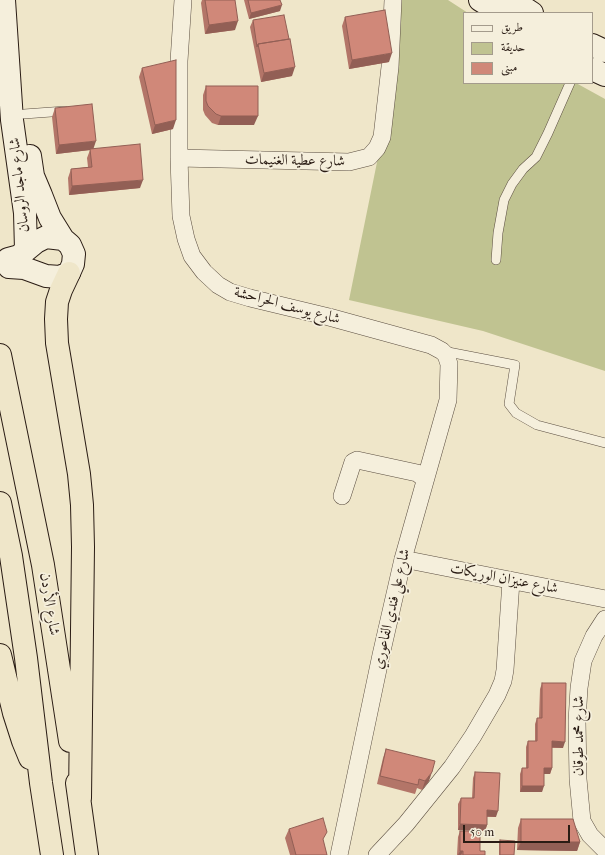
<!DOCTYPE html>
<html>
<head>
<meta charset="utf-8">
<style>
  body { margin:0 }
  #map { position:relative; width:605px; height:855px; overflow:hidden; background:#efe6c9; font-family:"IM FELL French Canon",Amiri,serif }
  canvas { display:block }
  .legend { position:absolute; left:463px; top:12px; width:130px; height:72px; box-sizing:border-box; background:#f5efdc; border:1px solid #a49b8c; margin:0; padding:5px 7px; list-style:none; font-size:12px; color:#2a1c14 }
  .legend li { display:flex; align-items:center; gap:8px; height:20px }
  .legend b { width:20px; border:1px solid #a49b8c }
  .scale { position:absolute; left:463px; top:825px; width:107px; height:18px; box-sizing:border-box; border:2px solid #2a1c14; border-top:0; padding-left:5px; font-size:12px; line-height:14px; white-space:nowrap; color:#2a1c14; -webkit-text-stroke:3px #f5efdc; paint-order:stroke }
</style>
</head>
<body>
<div id="map">
<canvas width="605" height="855"></canvas>
<ul class="legend">
<li><b style="height:5px;background:#f5efdc"></b>طريق</li>
<li><b style="height:11px;background:#c0c391"></b>حديقة</li>
<li><b style="height:11px;background:#d08879"></b>مبنى</li>
</ul>
<div class="scale">50 m</div>
</div>
<script>
const c = document.querySelector('canvas').getContext('2d');
c.lineJoin = 'round';
function fillPath(path, color) { c.fillStyle = color; c.fill(path, 'evenodd'); }
const shape = rows => new Path2D(rows.map(r => 'M' + r).join(''));
function stroke(path, color, width, dash) { c.strokeStyle = color; c.lineWidth = width; c.lineCap = dash ? 'butt' : 'round'; c.setLineDash(dash || []); c.stroke(path); }
function drawText(font, color, halo, rows, align = 'center') {
  c.font = font + ' "IM FELL French Canon",Amiri,serif'; c.lineWidth = 3.5; c.setLineDash([]); c.textBaseline = 'middle'; c.strokeStyle = halo; c.fillStyle = color; for (const [text, x, y, turn = 0] of rows) {
    c.save(); c.translate(x, y); c.rotate((+turn || 0) * Math.PI / 180); c.textAlign = isNaN(turn) ? turn : align; if (halo) c.strokeText(text, 0, 0); c.fillText(text, 0, 0); c.restore();
  }
}
fillPath(shape([
  [398,0,448,0,468,13,464,13,464,83,576,83,605,99,605,371,483,331,349,300,386,118]
]), '#c0c391');
const lane = shape([
  [24,114,65,111],
  [496,260,498,233,504,200,512,184,523,169,536,157,548,133,570,83],
  [443,351,515,365,509,404,516,413,537,425,605,443]
]);
const street = shape([
  [183,0,179,61,179,158,181,216,186,239,192,256,204,272,218,285,230,292,250,298,329,317,431,345,442,351,446,355,449,364,448,400,403,559,381,655,339,855],
  [179,158,349,162,369,157,377,148,382,137,390,67,393,0],
  [342,496,353,462,357,460,417,473,425,479],
  [403,559,605,599],
  [605,619,594,636,583,661,579,688,577,721,578,779,582,821,590,835,605,850],
  [377,855,406,824,452,767,473,736,497,695,503,681,505,670,511,581]
]);
const secondary = shape([
  [4,0,12,120,25,213,26,250],
  [480,0,501,13],
  [512,0,532,13],
  [592,45,605,51],
  [592,69,605,75],
  [30,156,33,176,41,195,50,218,63,239],
  [8,259,19,256,36,242,46,237,63,239,70,245,74,254,73,264,69,273,60,277,46,276,24,268,9,267]
]);
const highway = shape([
  [69,273,61,290,57,302,56,319,57,343,79,474,82,505,83,547,80,798],
  [0,355,43,565,70,741],
  [0,503,11,556,26,658,41,783,52,855],
  [0,655,14,713,23,741,30,758],
  [77,783,87,855]
]);
stroke(lane, '#5b4e41', 10);
stroke(street, '#5b4e41', 18);
stroke(secondary, '#2a1c14', 24);
stroke(highway, '#2a1c14', 24);
stroke(lane, '#f5efdc', 9);
stroke(street, '#f5efdc', 17);
stroke(secondary, '#f5efdc', 22);
stroke(highway, '#efe6c9', 22);
fillPath(shape([
  [202,0,235,0,235,30,205,34,201,3],
  [244,0,280,0,280,11,249,19],
  [345,17,389,62,349,69,342,26],
  [253,20,292,76,261,82,250,27],
  [142,68,173,129,152,134,139,77],
  [206,86,254,125,218,125,212,123,205,115,203,110,203,95],
  [55,108,93,149,140,188,69,195,68,178,71,169,88,167,87,158,90,150,56,154,52,117],
  [542,683,563,748,552,748,552,768,550,774,544,774,542,792,520,792,520,774,522,768,526,768,526,747,528,741,535,741,535,724,537,718,539,718,540,689],
  [386,749,429,781,422,790,417,788,415,794,377,784,383,758],
  [475,772,496,817,487,817,487,825,485,831,480,831,480,851,485,855,457,855,458,837,460,831,476,831,458,830,458,804,461,798,472,798,473,778],
  [521,819,580,842,577,851,517,850,518,828],
  [289,829,323,841,327,855,290,855,285,838],
  [500,840,514,855,499,855,499,843]
]), '#b37568');
fillPath(shape([
  [282,5,280,11,249,19,251,13],
  [238,21,235,30,205,34,209,25],
  [392,53,389,62,349,69,352,60],
  [295,67,292,76,261,82,264,73],
  [221,116,258,116,254,125,218,125],
  [176,120,173,129,152,134,155,125],
  [96,141,93,150,90,149,90,150,56,154,59,145],
  [143,180,140,188,69,195,72,186],
  [552,741,565,742,563,748,550,747],
  [544,768,552,768,550,774,542,774],
  [432,772,429,781,422,790,425,781],
  [522,786,544,786,542,792,520,792],
  [487,810,498,811,496,817,485,816],
  [460,824,487,825,485,831,458,830],
  [521,842,580,842,577,851,517,850],
  [460,851,463,851,461,855,458,855]
]), '#925f55');
const building = shape([
  [205,0,235,0,238,21,209,25,205,0],
  [248,0,280,0,282,5,251,13,248,0],
  [385,10,392,53,352,60,345,17,385,10],
  [284,15,289,39,258,44,257,47,253,20,284,15],
  [290,39,295,67,264,73,258,44,290,39],
  [176,60,176,120,155,125,142,68,176,60],
  [206,86,258,86,258,116,221,116,216,114,208,106,206,101,206,86],
  [92,104,96,141,59,145,55,108,92,104],
  [140,144,143,180,72,186,71,169,92,167,90,149,140,144],
  [542,683,566,683,565,742,552,741,552,768,544,768,544,786,522,786,522,768,528,768,528,741,537,741,537,718,542,718,542,683],
  [386,749,435,761,432,772,425,781,419,779,418,785,380,776,386,749],
  [475,772,500,773,498,811,487,810,487,825,460,824,461,798,474,798,475,772],
  [323,818,327,832,323,839,327,855,296,855,289,829,323,818],
  [521,819,573,819,580,842,521,842,521,819],
  [460,831,480,831,480,851,485,851,485,855,463,855,463,851,460,851,460,831],
  [500,840,515,841,514,855,500,855,500,840]
]);
fillPath(building, '#d08879');
stroke(building, '#925f55', 1);
drawText('15px', '#2a1c14', '#f5efdc', [
  ["شارع عطية الغنيمات",295,161,1],
  ["شارع ماجد الروسان",20,185,-96],
  ["شارع يوسف الحراحشة",287,306,15],
  ["شارع عنيزان الوريكات",504,579,11],
  ["شارع الأردن",49,604,81],
  ["شارع علي فندي الفاعوري",392,609,-77],
  ["شارع محمد طوقان",579,736,-90]
]);
</script>
</body>
</html>
